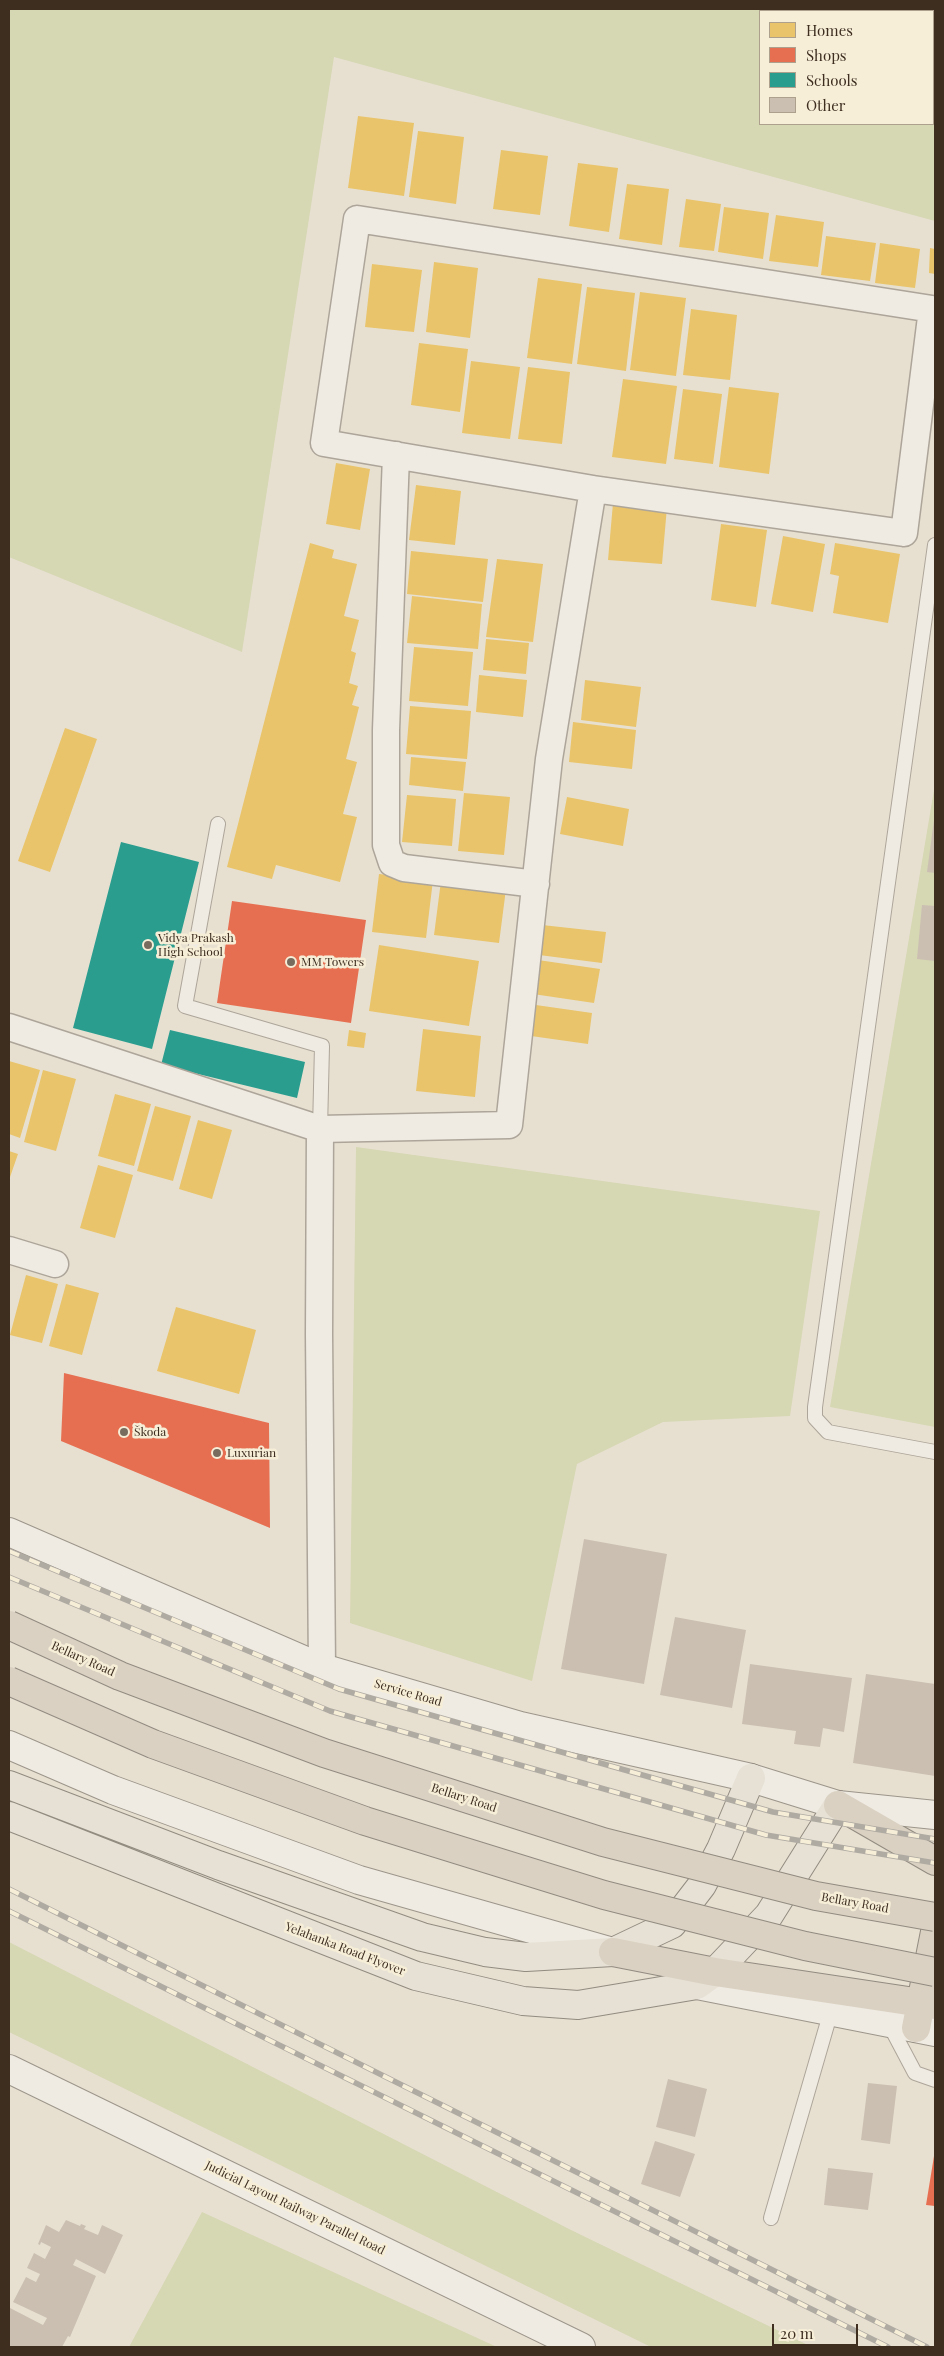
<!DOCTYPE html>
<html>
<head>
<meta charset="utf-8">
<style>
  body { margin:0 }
  #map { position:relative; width:944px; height:2356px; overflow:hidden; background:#e7e0d1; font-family:"Playfair Display",serif }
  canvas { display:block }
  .frame { position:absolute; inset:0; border:10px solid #3d2e20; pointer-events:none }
  .legend { position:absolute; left:759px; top:10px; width:175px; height:115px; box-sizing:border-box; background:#f7eed8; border:1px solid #ada18e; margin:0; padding:6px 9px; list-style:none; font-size:15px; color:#3d2e20 }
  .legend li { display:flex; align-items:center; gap:10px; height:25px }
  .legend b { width:25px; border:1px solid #ada18e }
  .scale { position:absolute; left:772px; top:2324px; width:86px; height:22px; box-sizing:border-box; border:2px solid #3d2e20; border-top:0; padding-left:6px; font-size:15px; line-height:18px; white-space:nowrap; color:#3d2e20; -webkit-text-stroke:4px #f7eed8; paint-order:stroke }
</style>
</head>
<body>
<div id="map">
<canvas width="944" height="2356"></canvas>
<div class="frame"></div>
<ul class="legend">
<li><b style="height:14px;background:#e9c46a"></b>Homes</li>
<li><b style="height:14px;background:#e76f51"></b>Shops</li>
<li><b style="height:14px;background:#2a9d8f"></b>Schools</li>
<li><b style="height:14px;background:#cbbfb2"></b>Other</li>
</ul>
<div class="scale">20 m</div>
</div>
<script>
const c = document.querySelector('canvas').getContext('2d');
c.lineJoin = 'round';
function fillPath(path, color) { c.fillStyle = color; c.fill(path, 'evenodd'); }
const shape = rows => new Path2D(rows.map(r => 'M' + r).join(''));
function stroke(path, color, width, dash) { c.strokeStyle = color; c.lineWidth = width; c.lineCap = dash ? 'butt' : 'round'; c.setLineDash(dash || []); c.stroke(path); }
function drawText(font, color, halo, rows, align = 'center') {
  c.font = font + ' "Playfair Display",serif'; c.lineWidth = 5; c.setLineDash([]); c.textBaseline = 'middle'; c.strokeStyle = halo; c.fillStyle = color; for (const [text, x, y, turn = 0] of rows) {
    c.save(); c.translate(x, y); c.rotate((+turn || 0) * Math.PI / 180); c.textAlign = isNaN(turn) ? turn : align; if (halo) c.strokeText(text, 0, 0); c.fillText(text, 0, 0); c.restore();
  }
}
fillPath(shape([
  [9,9,935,9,935,221,334,57,242,652,9,557],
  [760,11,933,11,933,124,760,124],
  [935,784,935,1427,830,1407],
  [356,1147,820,1211,790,1416,663,1422,577,1464,532,1681,350,1623],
  [9,1942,571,2230,812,2347,651,2347,9,2032],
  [202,2212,497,2347,129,2347]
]), '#d6d7b3');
fillPath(shape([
  [358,116,414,123,404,196,348,188],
  [418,131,464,137,456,204,409,197],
  [501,150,548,156,540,215,493,209],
  [578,163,618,168,609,232,569,226],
  [627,184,669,189,662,245,619,239],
  [686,199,721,204,714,251,679,247],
  [724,207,769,213,763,259,718,252],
  [776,215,824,222,818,267,769,261],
  [826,236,876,243,870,281,821,275],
  [880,243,920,249,915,288,875,283],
  [930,248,935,249,935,274,929,273],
  [434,262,478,268,470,338,426,332],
  [372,264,422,270,414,332,365,327],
  [538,278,582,284,572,364,527,358],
  [587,287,635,293,626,371,577,364],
  [640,292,686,298,676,376,630,370],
  [691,309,737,315,730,380,683,375],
  [419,343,468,349,460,412,411,405],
  [471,361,520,367,510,439,462,433],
  [528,367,570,372,562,444,518,439],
  [623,379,677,386,666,464,612,457],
  [729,387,779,393,769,474,719,467],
  [683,389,722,394,713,464,674,459],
  [336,463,370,469,360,530,326,524],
  [416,485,461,491,455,545,409,540],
  [613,503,667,507,662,564,608,560],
  [721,524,767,530,756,607,711,600],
  [783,536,825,544,813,612,771,604],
  [310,543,334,550,332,558,357,564,344,616,359,620,351,651,356,653,349,683,358,686,352,705,359,707,346,759,357,762,343,814,357,817,340,882,276,865,272,879,227,867],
  [835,543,900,554,888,623,833,613,839,576,830,574],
  [411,551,488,559,483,602,407,594],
  [497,559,543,564,533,642,486,637],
  [412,596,482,604,478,649,407,643],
  [486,639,529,643,526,674,483,670],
  [414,647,473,652,468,706,409,701],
  [479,675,527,680,523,717,476,712],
  [585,680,641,687,636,727,581,720],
  [410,706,471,711,467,759,406,754],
  [573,722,636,730,632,769,569,762],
  [65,728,97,739,50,872,18,861],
  [411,757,466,762,463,791,409,785],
  [464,793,510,797,504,855,458,851],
  [407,795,456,799,452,846,402,842],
  [567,797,629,809,623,846,560,834],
  [379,874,433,880,426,938,372,932],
  [441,881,506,889,499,943,434,935],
  [542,925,606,932,602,963,539,955],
  [379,945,479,961,469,1026,369,1011],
  [538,960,600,969,594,1003,533,994],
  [536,1005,592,1013,588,1044,531,1036],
  [423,1029,481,1036,475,1097,416,1091],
  [349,1030,366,1033,364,1048,347,1046],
  [9,1061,40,1070,20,1138,9,1134],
  [43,1070,76,1079,56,1151,24,1142],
  [115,1094,151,1104,134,1166,98,1156],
  [155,1106,191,1116,173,1181,137,1171],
  [198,1120,232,1130,212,1199,179,1189],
  [9,1151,18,1154,9,1180],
  [98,1165,133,1175,115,1238,80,1228],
  [26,1275,58,1284,42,1343,10,1335],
  [66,1284,99,1293,82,1355,49,1346],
  [176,1307,256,1330,239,1394,157,1371]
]), '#e9c46a');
fillPath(shape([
  [232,901,366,920,351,1023,217,1003],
  [64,1373,269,1423,270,1528,61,1441],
  [934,2156,935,2156,935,2206,926,2205]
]), '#e76f51');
fillPath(shape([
  [121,842,199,862,152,1049,73,1028],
  [170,1030,305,1062,297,1098,161,1065]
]), '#2a9d8f');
fillPath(shape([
  [934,820,935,820,935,873,927,872],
  [922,905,935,906,935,961,917,959],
  [584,1539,667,1554,644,1684,561,1669],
  [675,1617,746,1630,732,1708,660,1695],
  [750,1664,852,1678,844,1732,823,1728,820,1747,794,1744,796,1731,742,1724],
  [866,1674,935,1684,935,1776,853,1763],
  [668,2079,707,2089,695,2137,656,2127],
  [868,2083,897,2086,890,2144,861,2140],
  [655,2141,695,2154,680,2197,641,2184],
  [828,2168,873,2173,868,2210,824,2205],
  [66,2220,80,2226,81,2224,86,2226,84,2229,98,2235,102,2225,123,2235,105,2274,76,2259,73,2265,96,2276,70,2337,68,2336,62,2347,9,2347,10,2308,43,2325,47,2318,13,2302,26,2277,36,2282,40,2274,27,2268,34,2253,45,2259,51,2247,41,2242,40,2245,38,2244,46,2225,59,2232]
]), '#cbbfb2');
const lane = shape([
  [935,545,815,1407,815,1418,828,1432,935,1452],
  [218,824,185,1006,322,1046,320,1129],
  [888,2022,915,2073,935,2080],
  [771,2218,831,2011]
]);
const street = shape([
  [396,455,386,730,386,845,392,863,404,868,536,884],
  [9,1027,320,1129,509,1125,549,759,593,489,324,443,357,219,932,309,904,533,593,489],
  [320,1129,319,1334,322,1668],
  [9,1250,55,1264]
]);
const secondary = shape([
  [9,1532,322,1668,520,1726,751,1778,838,1805,935,1815],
  [9,1745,113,1790,359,1880,609,1951],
  [697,1985,935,2032],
  [9,2069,581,2347]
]);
const primary = shape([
  [9,1785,218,1865,422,1937,485,1952,526,1957,613,1952,672,1924,702,1885,721,1849,751,1778],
  [9,1816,416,1976,523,2001,578,2005,697,1985,715,1972,769,1915,838,1805]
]);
const highway = shape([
  [838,1805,935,1861],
  [613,1952,715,1972,935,2005],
  [916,2028,935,1932]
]);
stroke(lane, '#ada599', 16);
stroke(street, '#ada599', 29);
stroke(secondary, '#9c958a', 30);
stroke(primary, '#928b80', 30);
stroke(highway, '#928b80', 30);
stroke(lane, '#efebe3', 14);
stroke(street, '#efebe3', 26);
stroke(secondary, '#efebe3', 28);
stroke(primary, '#e6e1d4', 28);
stroke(highway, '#dad1c2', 28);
const rail = shape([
  [9,1551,339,1689,773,1812,935,1839],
  [9,1577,330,1711,766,1835,935,1863],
  [9,1889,927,2347],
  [9,1911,888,2347]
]);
stroke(rail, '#afaaa2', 5.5);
stroke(rail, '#f7eed8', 4, [11]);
const highwayBridge = shape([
  [9,1625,120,1676,324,1753,603,1842,816,1896,935,1917],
  [9,1681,153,1744,365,1821,604,1895,805,1946,935,1972]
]);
stroke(highwayBridge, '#928b80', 30, []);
stroke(highwayBridge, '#dad1c2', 28);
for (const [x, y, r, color] of [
  [148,945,5,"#786c5e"],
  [291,962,5,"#786c5e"],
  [124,1432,5,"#786c5e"],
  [217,1453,5,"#786c5e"]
]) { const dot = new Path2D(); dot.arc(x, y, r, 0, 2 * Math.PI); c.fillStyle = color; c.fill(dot); stroke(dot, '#f7eed8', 2); }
drawText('12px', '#3d2e20', '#f7eed8', [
  ["Vidya Prakash",158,938],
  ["High School",158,952],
  ["MM Towers",301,962],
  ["Škoda",134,1432],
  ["Luxurian",227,1453]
], 'left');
drawText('12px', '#3d2e20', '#f7eed8', [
  ["Bellary Road",83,1659,24],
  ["Service Road",408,1693,16],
  ["Bellary Road",464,1798,18],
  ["Bellary Road",855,1903,10],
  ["Yelahanka Road Flyover",345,1949,21],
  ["Judicial Layout Railway Parallel Road",295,2208,26]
]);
</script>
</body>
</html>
